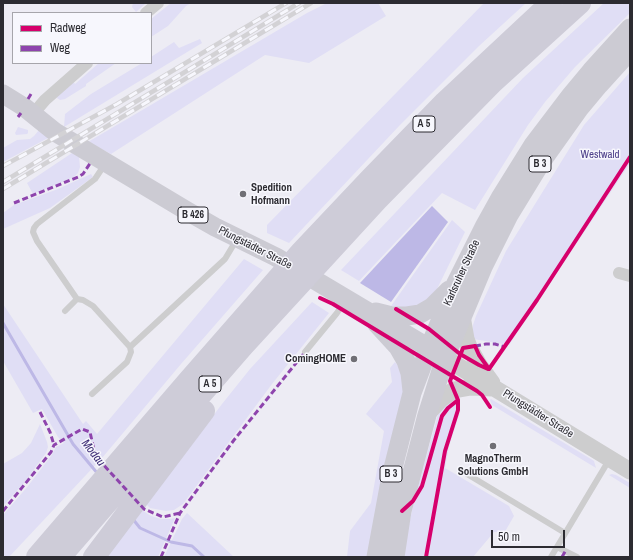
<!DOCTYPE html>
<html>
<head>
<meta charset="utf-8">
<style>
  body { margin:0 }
  #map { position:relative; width:633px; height:560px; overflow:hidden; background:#edecf4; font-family:"Archivo Narrow",sans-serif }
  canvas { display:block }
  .frame { position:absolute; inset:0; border:4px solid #2c2b31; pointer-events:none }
  .legend { position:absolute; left:12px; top:12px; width:140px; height:52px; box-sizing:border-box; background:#f7f7fd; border:1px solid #a6a5ab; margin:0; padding:5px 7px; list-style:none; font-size:12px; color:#2c2b31 }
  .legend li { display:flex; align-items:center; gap:8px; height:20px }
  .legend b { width:20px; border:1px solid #a6a5ab }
  .scale { position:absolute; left:491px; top:530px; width:74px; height:18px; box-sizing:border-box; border:2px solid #2c2b31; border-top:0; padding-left:5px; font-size:12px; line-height:14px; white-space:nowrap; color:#2c2b31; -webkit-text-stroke:3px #f7f7fd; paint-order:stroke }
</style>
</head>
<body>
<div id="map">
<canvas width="633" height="560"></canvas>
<div class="frame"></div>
<ul class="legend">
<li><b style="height:5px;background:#d6006c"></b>Radweg</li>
<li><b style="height:5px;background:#8e44ad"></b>Weg</li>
</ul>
<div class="scale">50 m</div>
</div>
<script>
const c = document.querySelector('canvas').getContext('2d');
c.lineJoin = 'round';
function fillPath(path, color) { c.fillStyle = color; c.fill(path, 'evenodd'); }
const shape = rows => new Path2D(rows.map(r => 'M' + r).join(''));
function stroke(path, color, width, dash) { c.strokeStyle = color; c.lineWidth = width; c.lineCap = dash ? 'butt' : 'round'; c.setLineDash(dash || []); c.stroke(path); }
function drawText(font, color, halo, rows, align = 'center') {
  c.font = font + ' "Archivo Narrow",sans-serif'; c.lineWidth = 3; c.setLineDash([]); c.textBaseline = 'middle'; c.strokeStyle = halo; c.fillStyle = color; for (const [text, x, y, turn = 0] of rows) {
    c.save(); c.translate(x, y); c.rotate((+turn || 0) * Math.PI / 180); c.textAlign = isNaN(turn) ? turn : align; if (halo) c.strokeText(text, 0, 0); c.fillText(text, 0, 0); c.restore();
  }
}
fillPath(shape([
  [133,3,146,3,136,12,132,7],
  [171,3,191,3,186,6,168,26,151,37,151,19],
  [327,3,378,3,386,16,309,63,265,55,111,154,88,142,307,13],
  [484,3,526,3,479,46,400,125,289,243,267,233,267,225],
  [604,3,630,3,630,13,575,67,545,102,528,125,475,210,442,193,359,281,341,270,523,78],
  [200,39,202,43,64,127,65,114,91,94,142,63,151,63,151,57,174,42,179,48],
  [99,63,116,63,86,84,86,86,65,99,60,100,57,98,56,96,73,81,75,84],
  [630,72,630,163,509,345,473,339,473,325,476,316,506,251,584,125],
  [18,127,28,130,28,133,27,134,16,135,15,133],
  [39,130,48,138,3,162,3,148,17,140,30,139,34,136],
  [72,153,79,157,80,167,78,173,74,177,33,194,27,183],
  [91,174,93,177,50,208,3,229,3,213,14,205,58,189],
  [452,220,465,232,437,289,428,299,414,307,402,308,391,306],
  [244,259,263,270,181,364,102,458,9,557,3,557,3,515,28,486,51,456,56,447,64,443,58,437,42,409,33,413,3,361,3,304,83,424,86,421,97,434],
  [312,302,329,313,272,384,183,504,174,510,166,511,150,508,146,504,222,404,250,369],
  [395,362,401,369,407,385,369,557,347,557,350,531,371,503,384,431,366,414,392,382,390,368],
  [455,399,454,401,444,410,440,418,421,486,415,497,438,414,441,408],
  [491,399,591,459,594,461,596,468,492,405,490,400],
  [460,403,459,415,449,446,445,468,509,506,514,516,503,535,498,532,494,532,473,557,402,557,413,506,424,486,441,421,449,408,455,404,458,405],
  [40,424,47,442,48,447,46,453,24,483,3,506,3,464,22,453,31,443],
  [612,474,616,475,630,483,630,488,609,475],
  [142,510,151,516,161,519,170,519,175,518,158,557,105,557],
  [187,513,234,557,164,557,182,519]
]), '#e0def5');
fillPath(shape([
  [432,206,448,222,391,302,360,283]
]), '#bdb8e6');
stroke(shape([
  [3,323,73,444,98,474],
  [132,518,140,528,171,542,192,546,204,557]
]), '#bdb8e6', 3);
stroke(shape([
  [105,164,95,179,37,224,34,228,33,232,37,241,77,299,83,300,93,306,130,347,225,259,237,239],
  [65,311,77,299],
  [305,352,337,313,345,300],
  [92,394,127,362,131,352,130,347],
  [467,474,565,533],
  [557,547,577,557],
  [551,557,609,460]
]), '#cdcdce', 6);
stroke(shape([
  [146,13,158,3],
  [33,114,45,100,87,63],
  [619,273,630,276]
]), '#cdcdce', 12);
stroke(shape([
  [462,316,466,339,469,347,479,365,492,383],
  [445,358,630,471],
  [427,414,441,399,454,390,471,387,493,388]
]), '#cdcdce', 17);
stroke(shape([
  [3,94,24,107,55,132,187,211,215,227,276,257,439,354],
  [376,312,392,316,407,316,420,314,432,307,449,290],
  [376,323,398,347,406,361,410,373,412,391],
  [376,557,391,476,412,393,429,348,456,283,485,225,500,198,533,145,571,95,591,71,630,28],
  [395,557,402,511,427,415,445,358,483,267,509,215,542,161,579,109,599,85,630,51]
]), '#cccbd3', 19);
stroke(shape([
  [37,557,190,379,302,251,371,178,445,102,551,3],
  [60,557,243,346,377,200,493,82,580,3],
  [94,557,204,411]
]), '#ceccd8', 22);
const rail = shape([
  [3,166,117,104,286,3],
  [3,182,299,3],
  [3,189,311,3]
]);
stroke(rail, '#d3d2d5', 4.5);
stroke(rail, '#f7f7fd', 3, [9]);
stroke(shape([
  [28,99,31,94],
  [18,117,21,113],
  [14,203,78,177,83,174,91,162],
  [475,346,486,344,495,344,505,347],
  [40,412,50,432,54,445],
  [3,511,51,452,54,445,82,429,90,432,94,450,99,460,144,509,163,517,180,513],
  [161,557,180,513,234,440,305,352],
  [562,557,566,550]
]), '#8e44ad', 3, [6, 3]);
stroke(shape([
  [320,298,333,304,477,391,482,395,490,407],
  [396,309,429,329,460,354,479,365,488,369],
  [489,369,537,300,630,157],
  [402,511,413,501,422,486,442,416,448,408,458,400],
  [426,557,445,451,458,410,458,400,450,381,463,348,475,346,479,355,489,369]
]), '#d6006c', 4);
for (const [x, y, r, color] of [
  [243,194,4,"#706f75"],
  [354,359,4,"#706f75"],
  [493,446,4,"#706f75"]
]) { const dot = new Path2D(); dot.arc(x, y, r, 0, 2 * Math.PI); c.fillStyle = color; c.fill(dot); stroke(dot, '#f7f7fd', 1.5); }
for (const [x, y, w] of [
  [424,124,22],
  [540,164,22],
  [193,215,30],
  [210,384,22],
  [391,474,22]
]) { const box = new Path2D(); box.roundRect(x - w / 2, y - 8, w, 16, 3); c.fillStyle = '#f7f7fd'; c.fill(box); stroke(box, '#2c2b31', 1); }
drawText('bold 10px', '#2c2b31', null, [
  ["A 5",424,124],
  ["B 3",540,164],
  ["B 426",193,215],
  ["A 5",210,384],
  ["B 3",391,474]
]);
drawText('11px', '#4d3f89', '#f7f7fd', [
  ["Westwald",600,155]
]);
drawText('bold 11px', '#2c2b31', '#f7f7fd', [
  ["Spedition",251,188],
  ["Hofmann",251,201],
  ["ComingHOME",346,359,"right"],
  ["MagnoTherm",493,459,"center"],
  ["Solutions GmbH",493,472,"center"]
], 'left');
drawText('11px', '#2c2b31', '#f7f7fd', [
  ["Pfungstädter Straße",255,248,27],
  ["Karlsruher Straße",462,273,-65],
  ["Pfungstädter Straße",538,414,32]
]);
drawText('italic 12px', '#3e2e76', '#f7f7fd', [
  ["Modau",93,453,52]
]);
</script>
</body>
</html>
